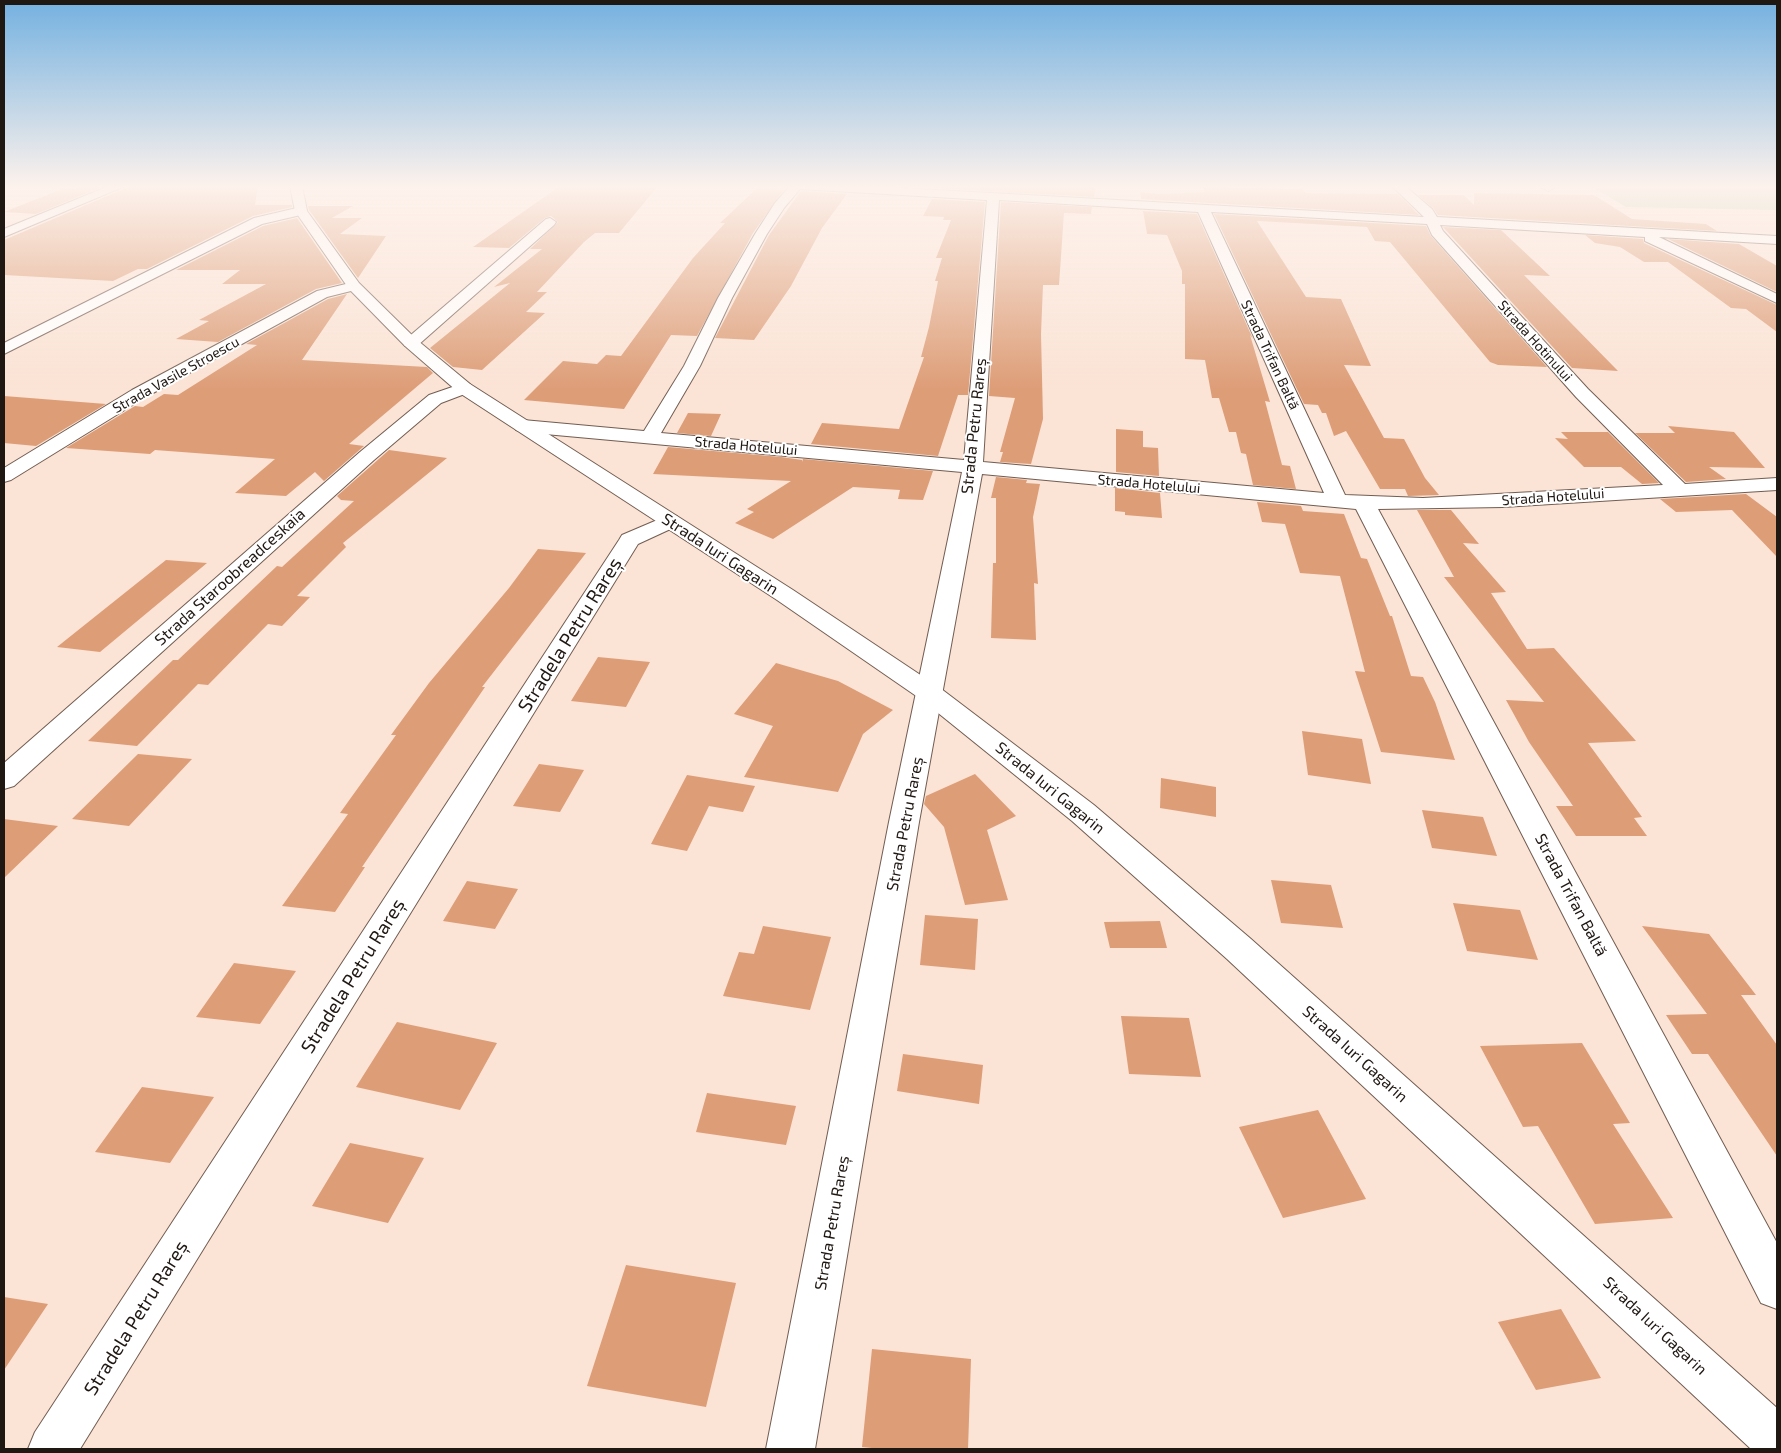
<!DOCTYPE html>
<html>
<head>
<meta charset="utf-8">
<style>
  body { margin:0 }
  #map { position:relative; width:1781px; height:1453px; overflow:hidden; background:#fbe3d5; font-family:"Exo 2",sans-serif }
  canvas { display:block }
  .frame { position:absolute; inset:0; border:5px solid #1f1712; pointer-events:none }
</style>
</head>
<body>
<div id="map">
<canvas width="1781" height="1453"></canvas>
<div class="frame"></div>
</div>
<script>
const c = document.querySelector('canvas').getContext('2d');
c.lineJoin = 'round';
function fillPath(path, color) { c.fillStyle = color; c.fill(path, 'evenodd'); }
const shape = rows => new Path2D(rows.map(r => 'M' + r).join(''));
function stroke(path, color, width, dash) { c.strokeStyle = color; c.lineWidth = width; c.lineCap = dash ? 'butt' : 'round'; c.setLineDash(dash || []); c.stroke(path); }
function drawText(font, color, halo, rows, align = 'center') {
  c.font = font + ' "Exo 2",sans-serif'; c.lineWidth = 4; c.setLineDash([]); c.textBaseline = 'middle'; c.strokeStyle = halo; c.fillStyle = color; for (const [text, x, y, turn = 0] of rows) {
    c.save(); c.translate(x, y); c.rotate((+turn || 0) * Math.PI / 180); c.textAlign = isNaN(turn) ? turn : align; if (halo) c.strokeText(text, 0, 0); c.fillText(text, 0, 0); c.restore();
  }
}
fillPath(shape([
  [1591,186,1777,186,1777,210,1626,207]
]), '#abcea6');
fillPath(shape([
  [83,186,102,187,36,214,4,212,62,189,75,189],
  [139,186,258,186,255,205,292,205,292,207,253,216,147,269,138,269,113,281,4,275,4,240,126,188],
  [560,186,658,186,619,233,595,233,584,242,537,292,547,292,526,312,545,313,482,370,453,367,430,348,510,283,494,287,542,249,530,249,558,222,551,216,545,218,509,248,473,247],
  [938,186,1096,186,1094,197,936,188],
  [1202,187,1302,189,1306,193,1398,194,1419,215,1141,199,1140,192,1161,194,1205,192],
  [756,189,784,190,753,233,697,336,671,335,624,409,524,400,563,361,597,364,606,355,621,356,693,258,725,223,720,223],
  [801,191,847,194,822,228,791,286,754,340,715,338,769,235],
  [1474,193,1594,195,1632,219,1706,224,1717,231,1438,215,1433,208,1418,195,1464,195,1474,205],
  [932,199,985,202,968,395,958,395,938,456,811,444,822,423,899,429,924,357,921,357,929,327,938,281,935,281,942,258,936,258,951,220,943,220,944,217,923,216],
  [1001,202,1092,207,1091,214,1064,213,1059,285,1043,285,1041,334,1043,419,1031,464,1000,462,1003,452,1000,452,1015,398,989,396],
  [308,206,353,206,332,218,362,218,340,234,386,236,358,278,309,210],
  [1143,211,1197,214,1253,339,1250,335,1270,402,1265,401,1282,465,1290,466,1296,489,1253,485,1246,454,1241,453,1236,432,1229,432,1219,398,1212,398,1205,360,1185,359,1185,284,1182,284,1182,271,1167,235,1147,234],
  [1214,214,1426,226,1431,236,1547,367,1498,365,1490,362,1390,242,1375,241,1367,227,1257,221,1306,297,1341,299,1371,366,1344,365,1384,438,1404,439,1425,478,1439,495,1408,496,1405,489,1380,489,1346,431,1334,436,1326,413,1322,413,1318,405,1304,404],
  [297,218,342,283,316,289,218,342,176,339,209,321,199,320,266,284,222,284,240,270,176,270,263,226],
  [1443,227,1501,230,1550,276,1524,275,1618,371,1572,368],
  [1585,235,1643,239,1644,243,1777,305,1777,332,1746,309,1731,308,1668,262,1644,262,1620,247,1595,243],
  [1668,239,1739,244,1777,266,1777,292],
  [347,294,302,360,427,367,433,373,349,444,364,446,324,481,315,472,286,496,235,493,275,459,155,450,150,454,66,448,135,406,143,407,164,394,178,395,257,345,246,344,328,299],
  [4,396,106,404,36,446,4,443],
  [688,413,721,414,711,436,677,433],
  [1668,426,1734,432,1765,468,1709,467,1726,479,1686,482,1635,433,1675,433],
  [1116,429,1143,431,1143,447,1158,448,1159,476,1116,472],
  [1561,432,1608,432,1659,483,1642,484,1621,467,1584,467,1555,438,1568,439],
  [668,447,781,457,802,460,802,462,803,459,933,471,923,500,898,499,900,490,853,487,773,539,735,523,754,512,747,509,791,481,653,474],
  [389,450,447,458,343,543,346,547,297,596,310,597,282,626,268,624,208,685,198,684,137,746,88,741,173,660,178,660,277,566,282,567,354,501,341,500,337,496],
  [996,477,1027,480,1026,483,1040,484,1033,517,1038,584,1034,583,1036,640,991,638,993,563,996,563,996,498,991,498],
  [1115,488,1160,493,1162,518,1125,515,1125,512,1115,511],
  [1746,494,1777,517,1777,557,1732,510,1676,512,1660,499],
  [1257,502,1301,506,1303,511,1344,514,1361,558,1367,559,1390,616,1392,616,1411,676,1423,677,1435,702,1455,760,1381,752,1355,671,1365,672,1340,576,1300,573,1285,524,1262,522],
  [1417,510,1451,510,1479,544,1463,543,1506,592,1491,593,1527,649,1554,648,1636,741,1588,743,1642,817,1634,818,1647,836,1576,836,1556,806,1573,806,1529,742,1506,700,1544,702,1444,577,1454,577],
  [538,549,586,553,482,687,485,687,362,867,365,867,335,912,282,906,348,814,340,813,396,735,391,735,429,683,509,588],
  [166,560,207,563,100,652,57,647],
  [598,657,650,662,626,707,571,701],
  [776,663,838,681,893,710,863,734,838,792,744,777,773,726,734,714],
  [1302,731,1362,739,1371,784,1308,775],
  [138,754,192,759,129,826,72,819],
  [539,764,584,770,560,812,513,806],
  [975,774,1016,816,987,830,1008,900,965,905,944,827,924,804,926,796],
  [687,775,755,786,743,812,709,806,687,851,651,844],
  [1161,778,1216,787,1216,817,1160,808],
  [1422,810,1483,817,1497,856,1432,848],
  [4,819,58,826,4,878],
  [1271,880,1331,885,1343,928,1281,923],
  [467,881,518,889,495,929,443,921],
  [1453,903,1520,910,1538,960,1467,951],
  [925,915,978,919,975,970,920,965],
  [1160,921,1167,948,1110,948,1104,922],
  [763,926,831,937,810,1010,723,996,739,952,754,954],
  [1642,926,1709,934,1756,995,1741,995,1777,1045,1777,1156,1708,1054,1692,1054,1666,1015,1707,1014],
  [234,963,296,971,260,1024,196,1017],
  [1121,1016,1189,1018,1201,1077,1129,1074],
  [397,1022,497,1043,460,1110,356,1087],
  [1582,1043,1630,1123,1613,1124,1673,1218,1595,1224,1538,1126,1523,1127,1480,1046],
  [903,1054,983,1065,979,1104,897,1091],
  [142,1087,214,1097,170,1163,95,1152],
  [707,1093,796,1106,786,1145,696,1132],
  [1318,1110,1366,1199,1283,1218,1239,1127],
  [350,1143,424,1158,388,1223,312,1206],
  [626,1265,736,1283,706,1407,587,1386],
  [4,1297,48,1304,4,1370],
  [1561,1309,1601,1378,1536,1390,1498,1322],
  [872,1349,971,1359,968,1449,882,1449,862,1447]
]), '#dd9d77');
const minor = shape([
  [109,186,125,186,4,237,4,229,109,186],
  [790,186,864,186,1424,217,1392,186,1405,186,1432,209,1437,217,1777,236,1777,244,1659,237,1777,294,1777,303,1645,241,1645,237,1440,225,1443,231,1588,389,1685,484,1777,478,1777,490,1503,507,1378,509,1777,1243,1777,1309,1761,1303,1356,509,982,474,919,822,815,1449,766,1449,889,822,962,472,523,432,516,430,514,426,516,422,523,420,644,431,684,366,718,298,755,234,775,203,790,186],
  [800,189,987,200,964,460,661,433,700,366,732,298,767,234,784,208,800,189],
  [999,200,1198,212,1324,493,983,462,999,200],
  [1211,212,1427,224,1432,235,1576,397,1663,485,1423,498,1345,495,1211,212],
  [1539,186,1552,186,1554,188,1548,191,1539,186],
  [301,207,305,208,307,211,305,214,262,224,4,354,4,343,254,218,301,207],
  [550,218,556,222,554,225,417,346,405,346,403,343,405,340,546,219,550,218],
  [354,282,361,286,359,289,327,297,144,398,11,480,4,482,4,468,132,390,317,291,354,282],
  [464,383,470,384,473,388,470,392,441,403,374,460,14,786,4,789,4,763,360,452,429,395,464,383],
  [669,515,677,516,680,521,677,526,638,544,80,1449,28,1449,35,1432,619,540,622,535,669,515]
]);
const major = shape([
  [290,186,302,186,307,211,359,283,417,340,470,384,793,590,940,688,1094,805,1251,939,1777,1408,1777,1449,1751,1449,1227,959,1072,821,922,700,777,600,458,392,405,346,349,289,295,211,290,186]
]);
stroke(minor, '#725d52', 2);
stroke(major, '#725d52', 2);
fillPath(minor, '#fff');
fillPath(major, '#fff');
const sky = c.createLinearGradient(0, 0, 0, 389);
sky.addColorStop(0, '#74b1e0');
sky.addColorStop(0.48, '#fdf2ec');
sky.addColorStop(1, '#fdf2ec00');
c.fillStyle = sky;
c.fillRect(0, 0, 1781, 389);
drawText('14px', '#1f1712', '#fff', [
  ["Strada Hotinului",1535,341,48],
  ["Strada Trifan Baltă",1270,355,65],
  ["Strada Vasile Stroescu",176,375,-29],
  ["Strada Hotelului",746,446,5],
  ["Strada Hotelului",1149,484,5],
  ["Strada Hotelului",1553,497,-4]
]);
drawText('16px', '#1f1712', '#fff', [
  ["Strada Petru Rareș",974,426,-84],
  ["Strada Iuri Gagarin",720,554,33],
  ["Strada Staroobreadceskaia",230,577,-42],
  ["Strada Iuri Gagarin",1050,788,39],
  ["Strada Petru Rareș",905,824,-79],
  ["Strada Trifan Baltă",1571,895,62],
  ["Strada Iuri Gagarin",1355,1054,42],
  ["Strada Petru Rareș",832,1223,-80],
  ["Strada Iuri Gagarin",1655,1326,43]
]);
drawText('19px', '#1f1712', '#fff', [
  ["Stradela Petru Rareș",570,635,-58],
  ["Stradela Petru Rareș",353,976,-58],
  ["Stradela Petru Rareș",136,1318,-58]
]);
</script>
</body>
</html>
